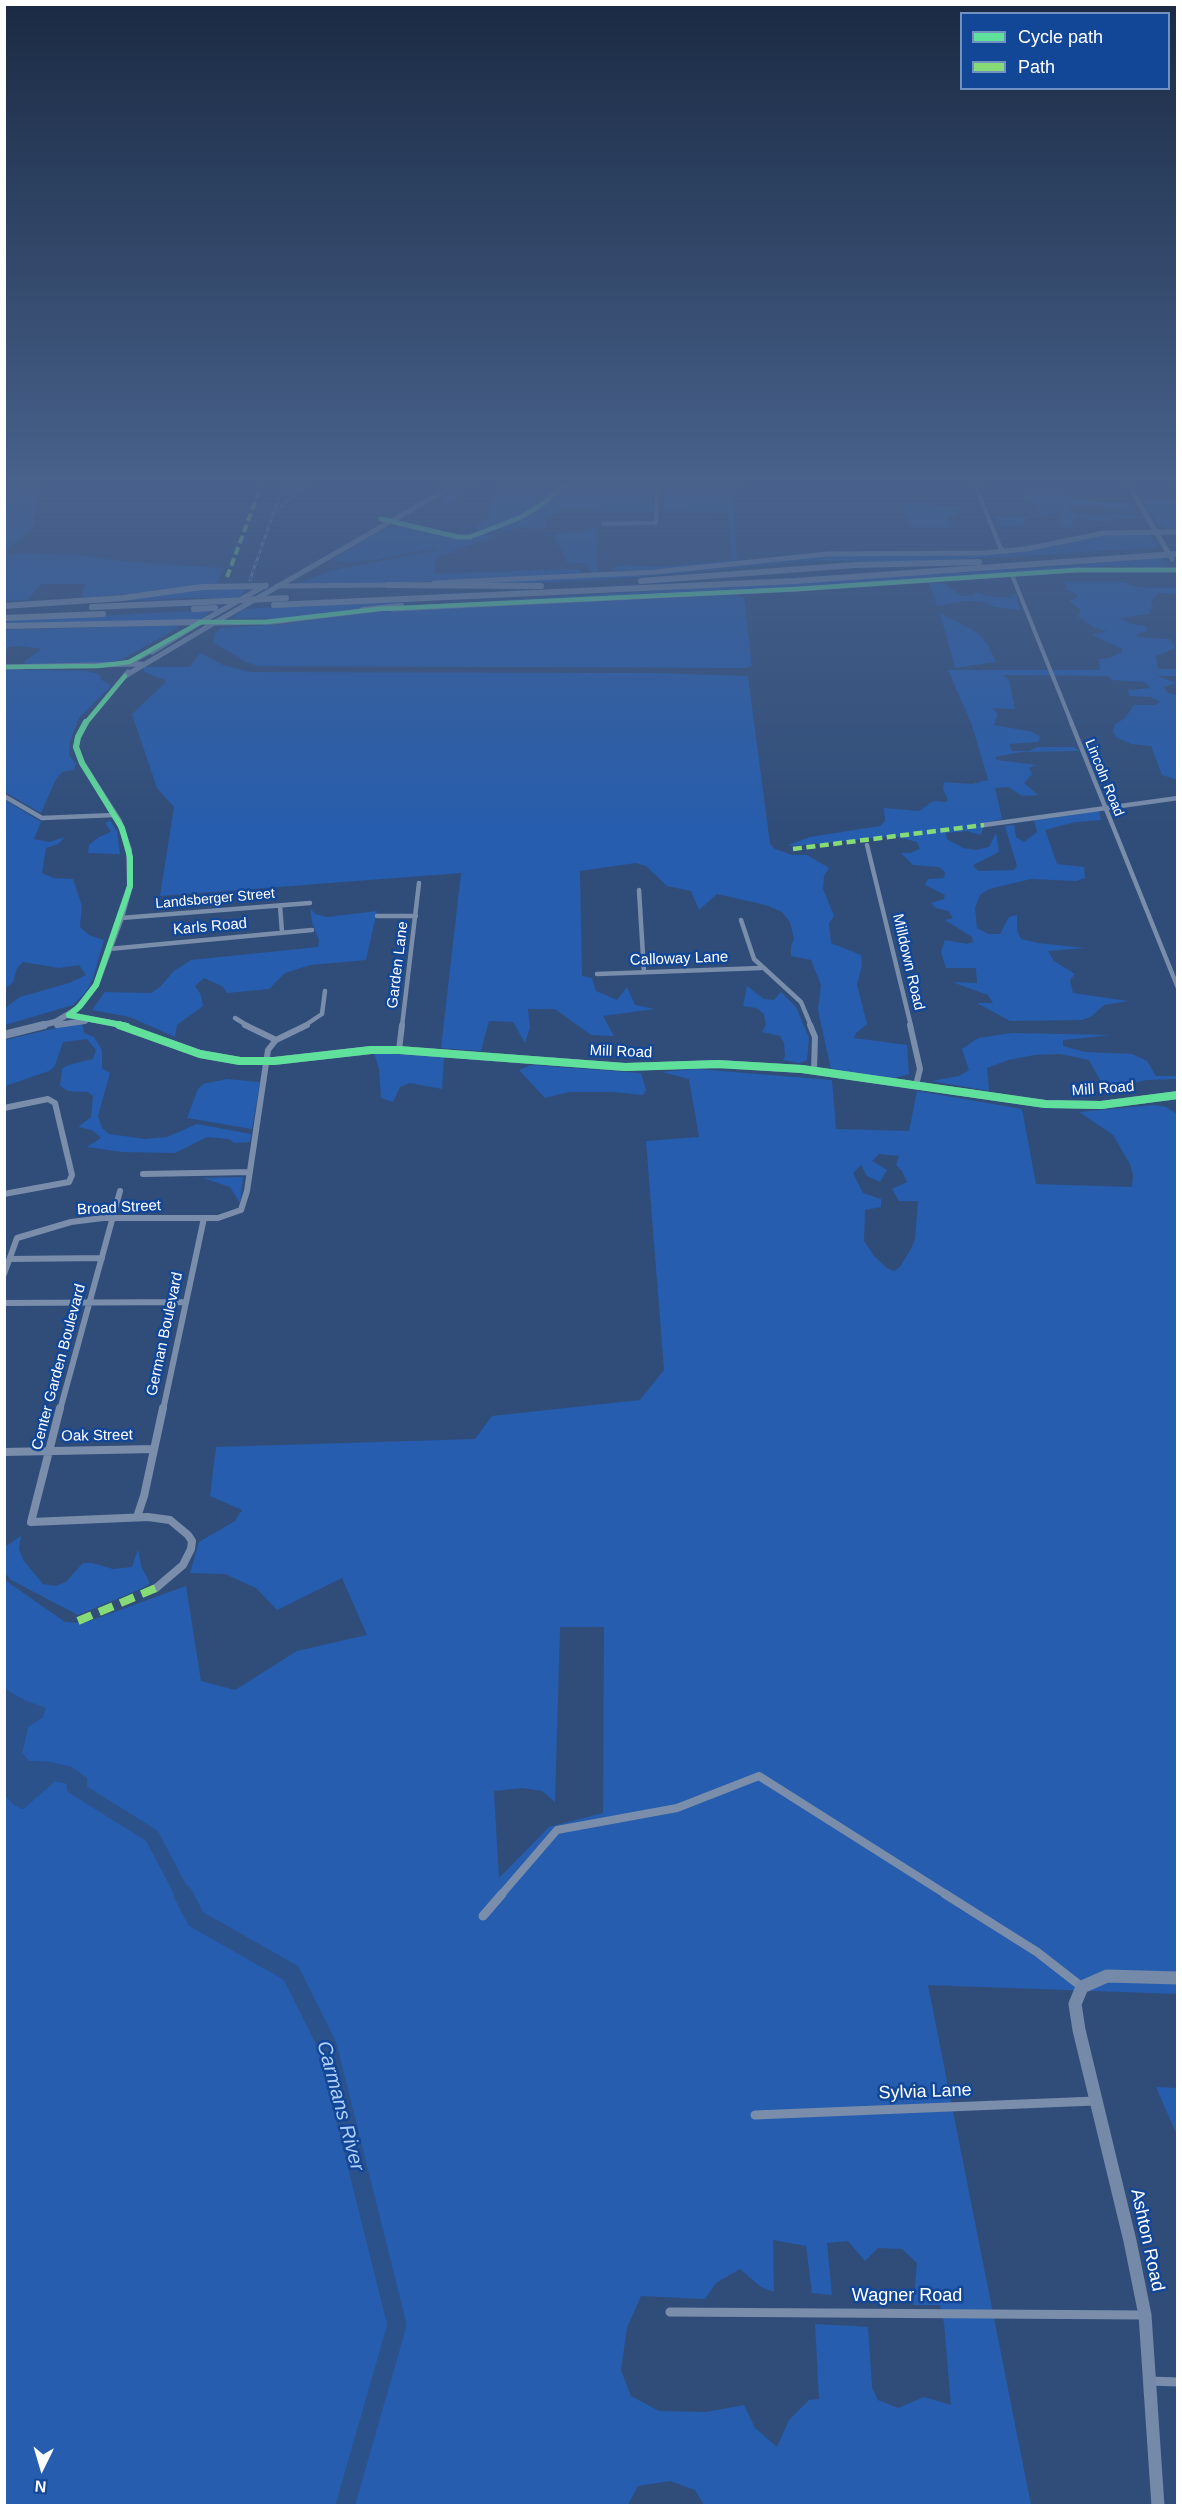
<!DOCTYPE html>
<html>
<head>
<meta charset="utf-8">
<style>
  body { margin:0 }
  #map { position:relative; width:1182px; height:2510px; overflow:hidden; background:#304d79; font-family:Arial,sans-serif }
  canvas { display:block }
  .frame { position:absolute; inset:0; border:6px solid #fff; pointer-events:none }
  .legend { position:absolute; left:960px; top:12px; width:210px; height:78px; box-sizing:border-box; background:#124797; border:2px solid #7191c1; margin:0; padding:8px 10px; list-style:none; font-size:18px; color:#fff }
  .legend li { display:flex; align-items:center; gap:12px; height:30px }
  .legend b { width:30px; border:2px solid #7191c1 }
  .north { position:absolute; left:12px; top:2438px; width:60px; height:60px; -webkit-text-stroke:4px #124797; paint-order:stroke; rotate:185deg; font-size:16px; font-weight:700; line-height:24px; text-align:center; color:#fff }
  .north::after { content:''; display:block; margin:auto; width:21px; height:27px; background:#fff; clip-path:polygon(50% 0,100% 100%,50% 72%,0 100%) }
</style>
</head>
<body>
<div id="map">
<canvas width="1182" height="2510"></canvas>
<div class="frame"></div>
<ul class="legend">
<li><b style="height:8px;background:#60e19b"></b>Cycle path</li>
<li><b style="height:8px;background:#86db77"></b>Path</li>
</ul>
<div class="north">N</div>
</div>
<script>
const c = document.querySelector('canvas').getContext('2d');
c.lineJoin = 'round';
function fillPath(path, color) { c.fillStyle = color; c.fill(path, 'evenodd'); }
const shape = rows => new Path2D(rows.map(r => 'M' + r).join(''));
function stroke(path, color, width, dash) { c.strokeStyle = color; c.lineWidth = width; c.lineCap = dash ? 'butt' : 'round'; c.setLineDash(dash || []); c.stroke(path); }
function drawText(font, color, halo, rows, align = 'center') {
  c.font = font + ' Arial,sans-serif'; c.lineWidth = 5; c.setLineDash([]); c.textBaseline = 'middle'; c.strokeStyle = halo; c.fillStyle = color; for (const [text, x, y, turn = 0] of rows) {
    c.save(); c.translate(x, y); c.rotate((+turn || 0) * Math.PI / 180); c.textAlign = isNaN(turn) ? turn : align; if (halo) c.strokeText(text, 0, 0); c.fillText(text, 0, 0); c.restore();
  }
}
fillPath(shape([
  [5,484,37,484,33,527,5,553],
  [462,484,484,484,445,504,441,497],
  [487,484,562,484,549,496,505,523,479,533,474,527,490,517,495,487],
  [572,484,652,484,653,512,604,512,586,508,565,508,543,519,548,526,539,529,520,527,506,531,501,529,545,506],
  [662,484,730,484,740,488,732,488,737,561,669,569,612,571,615,567,625,565,658,567,732,560,728,513,664,510],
  [1177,487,1177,529,1168,529,1157,523,1143,501,1176,500,1177,497,1170,488],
  [1036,488,1075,488,1064,494,1072,498,1087,501,1132,503,1138,512,1094,505,1070,506,1067,509,1077,514,1137,515,1137,518,1115,518,1103,521,1076,518,1072,523,1074,529,1061,526,1059,521,1061,514,1058,512,1028,518,1018,526,1000,527,995,517,1026,518,1037,513,1040,508,1014,489],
  [924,502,933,506,964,507,953,511,957,515,945,517,954,527,913,528,902,504],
  [398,524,462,540,486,535,493,536,436,558,434,574,565,569,580,570,582,574,349,585,299,583,334,570,437,550,436,548,374,560,341,562,331,560,392,525],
  [596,526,598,573,593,574,586,564,567,562,554,534,580,532],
  [1129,533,1147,533,1158,544,1156,547,1023,556,914,561,811,561,638,577,510,584,471,583,696,571,838,556,961,556,1010,554,1056,546,1084,538],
  [23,554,77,555,128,562,223,568,216,585,81,598,85,584,41,584,28,600,5,601,5,555],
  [1161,558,1169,565,1157,569,1107,566,772,589,454,603,1039,568],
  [929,582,944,583,961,596,972,596,976,592,988,596,1013,598,1010,593,1016,595,1020,610,994,607,984,602,963,601,937,606],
  [1063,582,1124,582,1137,587,1177,588,1177,594,1160,593,1154,597,1151,601,1153,607,1149,614,1121,618,1131,624,1146,626,1147,631,1137,633,1137,637,1170,639,1175,648,1156,656,1158,669,1177,669,1177,676,1157,676,1177,683,1164,687,1168,693,1177,695,1177,780,1162,775,1151,746,1131,744,1116,737,1113,732,1115,724,1124,719,1134,705,1155,705,1160,702,1151,697,1129,696,1128,690,1151,688,1145,682,1112,680,1109,676,1004,675,1009,680,1015,709,992,708,998,714,994,725,1033,732,1040,737,1038,742,1009,744,1012,751,1029,751,1037,747,1074,747,1079,751,1021,752,995,757,997,760,1036,765,1029,768,1032,774,1024,783,1038,795,1022,796,1009,787,995,788,1002,819,978,825,983,827,981,835,967,831,946,833,947,839,963,848,975,850,989,847,996,833,999,852,973,865,978,871,1014,870,1017,866,1005,826,1014,825,1016,837,1024,842,1037,832,1034,820,1099,811,1101,820,1075,822,1045,830,1057,864,1084,867,1085,878,1076,881,1031,879,989,889,980,895,975,908,977,928,988,934,1000,934,1009,917,1017,915,1017,931,1021,939,1038,943,1085,948,1048,951,1054,961,1075,974,1070,980,1073,993,1128,1001,1104,1005,1092,1016,1082,1020,1010,1021,977,1003,993,1003,988,995,952,982,977,983,976,968,946,968,941,952,945,940,967,944,973,942,972,937,945,920,953,918,948,911,936,908,931,903,944,899,945,895,925,885,928,879,944,878,945,872,939,867,913,865,901,853,910,853,920,849,917,842,894,836,794,846,788,845,810,837,880,826,885,821,884,808,919,811,933,801,945,802,948,800,943,789,944,782,972,784,988,780,972,725,948,670,1100,670,1099,659,1109,658,1122,652,1122,649,1092,635,1107,631,1095,628,1077,616,1080,613,1080,609,1069,601,1077,597,1075,593,1064,589,1068,587],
  [243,589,245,592,237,598,185,598,126,601,198,590],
  [735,595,744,598,752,666,745,668,258,666,246,662,214,643,214,634,221,628,285,624,368,612],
  [416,602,274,619,234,618,242,610,258,608],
  [211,610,202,618,189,621,5,624,5,621],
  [940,613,978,633,988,645,996,662,955,668],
  [174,625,179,627,121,660,106,663,26,665,24,662,41,649,21,646,9,647,5,651,5,630],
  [200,653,223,665,250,672,657,673,748,676,770,844,775,849,792,855,807,855,829,868,824,876,823,889,834,916,829,923,831,943,861,955,862,965,857,985,867,1024,856,1033,854,1038,907,1045,909,1074,891,1079,831,1069,818,1010,821,985,811,960,791,956,791,946,794,939,790,922,782,912,766,905,717,894,699,910,691,891,667,886,646,866,636,863,580,871,582,976,592,978,596,991,617,1000,627,987,635,1005,655,1009,603,1016,614,1036,591,1035,555,1009,528,1009,530,1027,525,1043,513,1022,489,1021,481,1051,441,1048,461,873,160,896,174,807,157,788,132,714,167,681,144,672,144,667,190,667],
  [4,669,87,671,99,674,102,680,111,686,79,718,70,741,69,755,76,764,73,770,62,772,55,781,41,813,5,792],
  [5,800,41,822,34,839,49,842,65,837,58,844,46,848,42,873,53,878,73,879,82,906,80,927,89,935,104,940,93,978,86,992,73,1005,5,1025,5,1008,20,997,69,983,86,975,79,965,59,968,23,962,17,968,13,982,5,989],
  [110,820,117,832,120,854,88,853,89,845,99,837,111,832,105,823],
  [310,908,315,914,327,917,377,911,366,960,310,965,285,973,269,989,227,993,222,986,204,978,195,986,201,995,203,1006,177,1025,175,1037,130,1017,92,1010,105,992,151,993,160,987,174,971,191,960,318,947,319,940,312,922],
  [747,986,764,999,774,1000,781,992,796,1007,809,1038,807,1060,800,1063,783,1060,785,1056,784,1043,780,1036,762,1032,766,1025,764,1014,756,1008,743,1006],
  [82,1022,84,1033,94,1037,102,1050,102,1068,110,1073,98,1116,102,1128,109,1134,145,1139,167,1137,197,1124,251,1134,250,1142,234,1143,229,1139,207,1137,175,1153,122,1152,87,1147,101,1138,92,1130,78,1127,91,1117,93,1096,88,1092,68,1091,60,1086,62,1069,68,1065,93,1059,96,1050,87,1039,63,1042,55,1066,49,1071,5,1086,5,1040],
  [1012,1033,1111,1035,1063,1040,1063,1046,1085,1052,1132,1054,1147,1061,1156,1076,1177,1076,1177,1079,1147,1080,1105,1089,1089,1060,1060,1054,1035,1055,1008,1060,987,1068,989,1091,932,1081,959,1076,969,1070,962,1049,978,1038],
  [374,1053,444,1057,442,1089,410,1083,400,1087,393,1102,381,1098,379,1069],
  [531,1065,641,1073,646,1090,643,1095,613,1092,569,1092,545,1098,519,1070],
  [696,1069,832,1080,836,1129,909,1131,917,1091,1022,1109,1036,1184,1132,1187,1133,1175,1130,1164,1113,1135,1079,1112,1154,1105,1166,1107,1177,1114,1177,1994,928,1985,1031,2505,704,2505,695,2490,670,2481,638,2486,627,2506,5,2505,4,1794,14,1805,23,1809,55,1781,65,1783,87,1796,87,1778,50,1762,29,1761,22,1753,28,1727,43,1717,22,1699,5,1689,5,1580,65,1622,84,1623,186,1586,201,1681,235,1690,297,1651,367,1635,342,1578,277,1610,256,1588,225,1574,190,1573,199,1542,235,1521,242,1510,210,1496,216,1447,475,1439,492,1416,640,1400,664,1370,646,1141,699,1137,689,1079,662,1072],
  [879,1154,899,1156,896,1165,902,1171,907,1182,892,1189,899,1201,918,1201,915,1239,911,1249,900,1267,894,1271,887,1268,874,1256,864,1241,865,1210,881,1207,881,1199,863,1193,853,1173,861,1165,867,1176,880,1182,887,1170,872,1161],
  [560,1627,604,1627,603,1813,549,1827,499,1878,494,1791,522,1788,542,1791,555,1802],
  [773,2240,806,2246,812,2293,832,2295,827,2243,848,2241,865,2261,878,2248,902,2249,917,2263,913,2305,940,2305,944,2323,951,2405,924,2397,898,2408,878,2400,872,2387,868,2327,815,2324,819,2399,809,2400,789,2420,777,2447,755,2428,744,2405,706,2412,659,2411,631,2396,621,2370,627,2328,641,2296,705,2299,716,2283,740,2269,761,2287,774,2292],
  [227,1079,260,1082,252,1129,187,1118,198,1089,203,1084],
  [243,1177,240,1203,230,1187,203,1178],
  [21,1536,19,1549,23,1560,43,1584,55,1586,66,1582,83,1563,92,1563,113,1569,132,1567,138,1549,141,1566,150,1583,143,1588,78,1615,11,1580,5,1573,5,1547],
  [1156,2087,1177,2088,1177,2135]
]), '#265dae');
fillPath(shape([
  [4,1689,22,1699,46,1708,43,1717,28,1727,22,1753,29,1761,50,1762,72,1767,87,1778,87,1797,65,1783,55,1781,23,1809,14,1805,5,1794]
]), '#2c528c');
stroke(shape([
  [74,1787,152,1836,183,1895]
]), '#2c528c', 15);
stroke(shape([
  [183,1894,196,1919,291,1973,327,2045,397,2325,345,2506]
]), '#2c528c', 19);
stroke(shape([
  [975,484,1000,547,1005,552],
  [603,524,656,523,658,484],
  [1012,575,1072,724]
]), '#7a8eab', 4);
stroke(shape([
  [1071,722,1178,988],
  [4,796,42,818,115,815],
  [984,825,1178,798],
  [867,845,911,1026],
  [639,890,644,972],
  [280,906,282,932],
  [377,916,416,916],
  [121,918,310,903],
  [741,920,754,959,801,1002,811,1026],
  [109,949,312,930],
  [597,974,761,968],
  [235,1018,248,1026],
  [304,1026,322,1014,325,991],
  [402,1026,419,883]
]), '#7a8eab', 4.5);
stroke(shape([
  [245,1025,276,1040],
  [810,1025,815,1037,814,1070],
  [910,1025,920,1069,916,1085],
  [399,1050,402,1025],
  [4,1108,48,1099,55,1103,72,1175,69,1182,4,1194],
  [143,1174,250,1172],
  [10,1259,102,1258],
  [4,1274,17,1238,71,1222,103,1218,218,1218,241,1210,247,1191,268,1050,276,1040,307,1025],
  [5,1303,186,1302],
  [60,1410,120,1191],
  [163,1410,204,1218]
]), '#7a8eab', 6);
stroke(shape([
  [60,1408,31,1522,148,1517,170,1520,188,1535,192,1541,191,1549,183,1565,156,1588],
  [4,1452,154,1449],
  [137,1517,144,1496,163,1408],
  [501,1895,557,1830,677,1808,759,1776,947,1895]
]), '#7a8eab', 8);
stroke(shape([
  [945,1894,1037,1952,1082,1987],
  [483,1916,502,1894],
  [755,2115,1095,2101],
  [670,2312,1144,2315],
  [1149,2381,1178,2382]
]), '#7a8eab', 9);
stroke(shape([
  [1128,484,1163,544],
  [381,519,458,537,470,537,519,518,543,504,565,484],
  [434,583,655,572,828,554,984,553,1026,549,1104,533,1178,532],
  [277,586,394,585],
  [392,609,798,589,1077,570,1178,570],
  [152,652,201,622],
  [131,662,156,648],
  [4,667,142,664],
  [125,676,214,623,273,622,370,610],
  [85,724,128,672]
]), '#7589a8', 5);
stroke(shape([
  [69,1015,127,1026],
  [57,1025,85,1021],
  [38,1026,55,1022,77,1009,96,985,121,918,130,886,129,850,119,821,82,763,76,747,78,737,86,722]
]), '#7589a8', 6);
stroke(shape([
  [119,1025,200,1054,240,1061,274,1061,371,1050,399,1050,625,1067,718,1064,802,1069,1045,1104,1101,1105,1178,1095],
  [4,1035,44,1025]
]), '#7589a8', 8);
stroke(shape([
  [1158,2506,1145,2315,1130,2241,1079,2030,1075,2004,1082,1987,1107,1976,1178,1978]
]), '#7589a8', 13);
stroke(shape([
  [203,621,266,585],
  [201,622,214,623,456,484]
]), '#788da9', 5);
stroke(shape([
  [641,581,855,565,979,562],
  [388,585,541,586],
  [274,605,795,581,1178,554],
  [4,606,123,598,202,587,265,586],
  [92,607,206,602],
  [363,610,401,606],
  [4,618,103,614],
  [4,626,201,622]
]), '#7b8eaa', 6);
const rail = shape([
  [277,510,306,484],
  [250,580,280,494,291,484]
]);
stroke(rail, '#7b8eaa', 3);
stroke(rail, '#124797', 1.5, [4]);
stroke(shape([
  [1163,544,1172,559]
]), '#7589a8', 5);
stroke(shape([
  [206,602,286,598],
  [194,609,215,608]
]), '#7b8eaa', 6);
stroke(shape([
  [227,577,262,484]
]), '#86db77', 4, [8, 4]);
stroke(shape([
  [793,849,984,825]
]), '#86db77', 4.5, [9, 4.5]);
stroke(shape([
  [78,1621,156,1588]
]), '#86db77', 8, [15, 8]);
stroke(shape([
  [381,519,458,537,470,537,519,518,543,504,565,484],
  [4,667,98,666,129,662,201,622,265,622,378,609,798,589,1077,570,1178,570],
  [85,724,125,676]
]), '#60e19b', 4.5);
stroke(shape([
  [69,1015,127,1026],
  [69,1015,80,1006,96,985,130,886,130,857,122,828,82,763,76,747,78,737,86,722]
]), '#60e19b', 6);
stroke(shape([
  [119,1025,200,1054,240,1061,274,1061,371,1050,399,1050,625,1067,718,1064,802,1069,1045,1104,1101,1105,1178,1095]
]), '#60e19b', 8);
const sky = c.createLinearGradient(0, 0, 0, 836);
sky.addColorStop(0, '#1a2a43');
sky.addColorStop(0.58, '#48628c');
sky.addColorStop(1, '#48628c00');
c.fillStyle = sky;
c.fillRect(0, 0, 1182, 836);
drawText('14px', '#fff', '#124797', [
  ["Lincoln Road",1104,778,68],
  ["Landsberger Street",215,899,-5]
]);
drawText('15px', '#fff', '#124797', [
  ["Karls Road",210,927,-5],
  ["Calloway Lane",679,959,-2],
  ["Milldown Road",908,962,77],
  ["Garden Lane",398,965,-83],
  ["Mill Road",621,1052,2],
  ["Mill Road",1103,1089,-4],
  ["Broad Street",119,1208,-3],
  ["German Boulevard",165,1334,-78],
  ["Center Garden Boulevard",59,1367,-75],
  ["Oak Street",97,1436,-1]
]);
drawText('18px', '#fff', '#124797', [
  ["Sylvia Lane",925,2092,-2],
  ["Ashton Road",1147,2240,78],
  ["Wagner Road",907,2296]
]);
drawText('italic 20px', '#afcefa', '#124797', [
  ["Carmans River",340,2106,75]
]);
</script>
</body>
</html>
